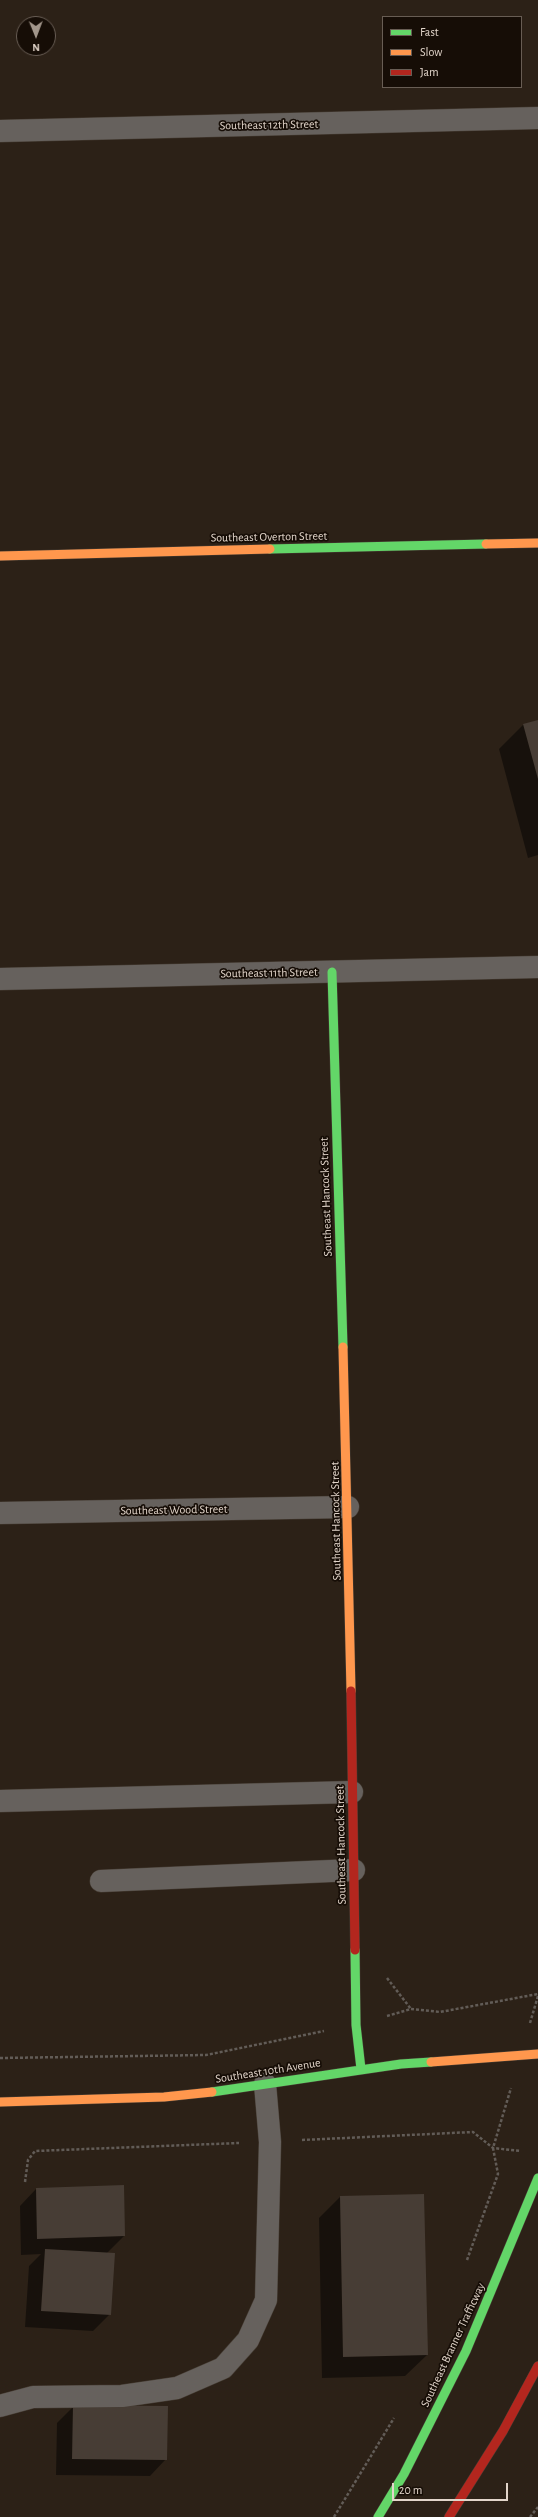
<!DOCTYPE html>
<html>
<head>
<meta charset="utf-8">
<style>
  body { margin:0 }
  #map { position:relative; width:538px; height:2517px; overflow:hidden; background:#2c2117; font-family:"Alegreya Sans",sans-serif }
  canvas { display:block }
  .legend { position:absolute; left:382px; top:16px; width:140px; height:72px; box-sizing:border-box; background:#160d06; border:1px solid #685d54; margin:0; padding:5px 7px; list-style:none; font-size:12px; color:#e2d5ca }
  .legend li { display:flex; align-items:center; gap:8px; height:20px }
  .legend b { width:20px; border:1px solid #685d54 }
  .north { position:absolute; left:16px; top:16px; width:40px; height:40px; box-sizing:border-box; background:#160d06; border:1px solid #685d54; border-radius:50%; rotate:179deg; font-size:11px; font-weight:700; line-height:16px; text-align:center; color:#e2d5ca }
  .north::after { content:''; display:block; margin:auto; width:14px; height:18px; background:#a2968b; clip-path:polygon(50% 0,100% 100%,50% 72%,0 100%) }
  .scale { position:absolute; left:392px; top:2483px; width:116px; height:18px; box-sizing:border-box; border:2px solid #e2d5ca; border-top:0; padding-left:5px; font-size:12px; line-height:14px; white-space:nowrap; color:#e2d5ca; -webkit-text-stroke:3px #160d06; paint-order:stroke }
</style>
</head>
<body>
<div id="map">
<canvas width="538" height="2517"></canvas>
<ul class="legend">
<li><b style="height:5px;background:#63d668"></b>Fast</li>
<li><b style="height:5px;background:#ff974d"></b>Slow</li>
<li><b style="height:5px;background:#b3261e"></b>Jam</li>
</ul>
<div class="north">N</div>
<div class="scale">20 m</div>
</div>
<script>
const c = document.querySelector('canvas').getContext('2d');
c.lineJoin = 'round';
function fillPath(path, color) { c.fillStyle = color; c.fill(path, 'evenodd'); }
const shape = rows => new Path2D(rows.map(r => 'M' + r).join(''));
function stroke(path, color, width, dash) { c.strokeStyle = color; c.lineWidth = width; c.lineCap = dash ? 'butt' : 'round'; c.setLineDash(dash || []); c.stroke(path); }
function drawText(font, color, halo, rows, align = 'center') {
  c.font = font + ' "Alegreya Sans",sans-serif'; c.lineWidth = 3.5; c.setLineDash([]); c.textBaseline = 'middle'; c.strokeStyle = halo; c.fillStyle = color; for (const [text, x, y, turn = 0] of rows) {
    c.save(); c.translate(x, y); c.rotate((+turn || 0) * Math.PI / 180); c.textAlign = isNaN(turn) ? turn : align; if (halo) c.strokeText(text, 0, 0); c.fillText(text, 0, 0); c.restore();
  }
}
fillPath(shape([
  [538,721,538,855,528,858,499,749,523,725],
  [123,2186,124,2236,106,2254,110,2314,93,2331,25,2327,29,2266,41,2254,21,2255,20,2206,36,2189],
  [340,2197,427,2355,405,2376,322,2378,319,2218],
  [74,2406,166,2459,150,2476,56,2475,57,2423]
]), '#0007');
fillPath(shape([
  [538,720,538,779,523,724],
  [124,2185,125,2236,37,2239,36,2188],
  [424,2194,428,2355,343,2357,340,2196],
  [45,2249,115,2253,111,2315,41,2311],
  [73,2405,168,2406,167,2460,72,2459]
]), '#473d35');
const lane = shape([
  [0,1801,352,1792],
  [101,1881,354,1870],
  [0,2406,33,2397,122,2396,177,2388,223,2368,248,2340,266,2300,270,2142,265,2084]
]);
const street = shape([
  [0,131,538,118],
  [0,979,538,967],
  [0,1513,348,1507]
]);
const fast = shape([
  [270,549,486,544],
  [332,972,343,1347],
  [355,1950,356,2025,361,2069],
  [212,2092,401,2064,431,2062],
  [378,2517,404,2474,466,2351,538,2178]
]);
const slow = shape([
  [486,544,538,543],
  [0,556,270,549],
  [343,1347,351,1691],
  [431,2062,538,2054],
  [0,2102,164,2097,212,2092]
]);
const jam = shape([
  [351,1691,355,1950],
  [449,2517,503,2431,538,2366]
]);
stroke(lane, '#473e35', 23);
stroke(street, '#473e35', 23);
stroke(fast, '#473e35', 10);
stroke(slow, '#473e35', 10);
stroke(jam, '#473e35', 10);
stroke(shape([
  [387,1978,411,2009],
  [387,2016,411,2009,440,2012,538,1994],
  [530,2023,538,1996],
  [0,2058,206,2055,324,2031],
  [302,2140,473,2132,493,2148,521,2151],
  [25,2182,28,2160,35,2151,239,2143],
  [467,2260,498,2174,493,2148,511,2088],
  [334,2517,394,2418],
  [530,2517,538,2507]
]), '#625c57', 2.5, [3, 2]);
stroke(lane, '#66615d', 22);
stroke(street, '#66615d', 22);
stroke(fast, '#63d668', 9);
stroke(slow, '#ff974d', 9);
stroke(jam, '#b3261e', 9);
drawText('12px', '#e2d5ca', '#160d06', [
  ["Southeast 12th Street",269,125,-1],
  ["Southeast Overton Street",269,537,-1],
  ["Southeast 11th Street",269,973,-1],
  ["Southeast Hancock Street",326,1197,-92],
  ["Southeast Wood Street",174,1510,-1],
  ["Southeast Hancock Street",336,1521,-91],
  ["Southeast Hancock Street",341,1845,-91],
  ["Southeast 10th Avenue",268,2071,-9],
  ["Southeast Branner Trafficway",453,2345,-65]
]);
</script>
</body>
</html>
